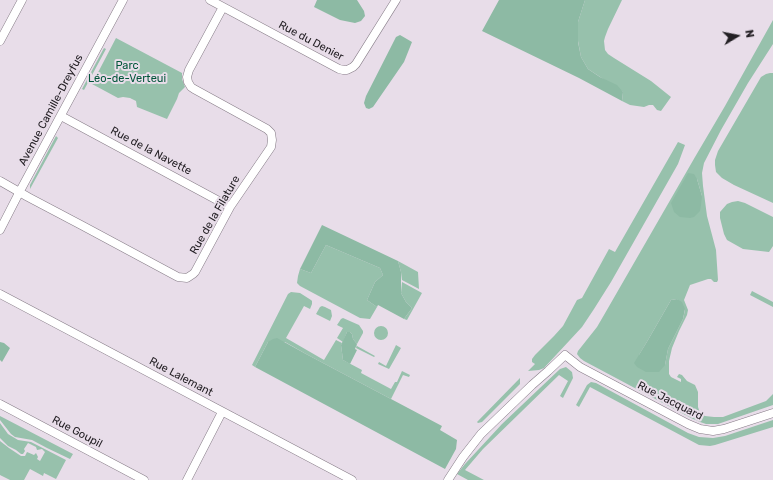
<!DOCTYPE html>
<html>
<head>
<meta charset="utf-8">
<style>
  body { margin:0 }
  #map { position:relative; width:773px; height:480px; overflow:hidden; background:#e8dde9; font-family:Rubik,sans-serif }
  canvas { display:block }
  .north { position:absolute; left:717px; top:16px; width:40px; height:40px; -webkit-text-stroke:3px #e8dde9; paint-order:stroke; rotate:80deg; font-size:11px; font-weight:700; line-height:16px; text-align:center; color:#242025 }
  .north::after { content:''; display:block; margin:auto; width:14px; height:18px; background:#242025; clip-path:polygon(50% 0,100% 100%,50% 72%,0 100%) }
</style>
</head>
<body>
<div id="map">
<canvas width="773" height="480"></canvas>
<div class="north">N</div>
</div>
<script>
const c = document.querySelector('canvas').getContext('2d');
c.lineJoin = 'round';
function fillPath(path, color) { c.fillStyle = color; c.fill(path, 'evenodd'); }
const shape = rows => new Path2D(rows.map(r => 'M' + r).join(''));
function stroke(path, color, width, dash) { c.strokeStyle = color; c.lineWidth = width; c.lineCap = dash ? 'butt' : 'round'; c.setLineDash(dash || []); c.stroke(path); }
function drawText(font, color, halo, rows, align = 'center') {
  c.font = font + ' Rubik,sans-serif'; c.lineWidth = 4; c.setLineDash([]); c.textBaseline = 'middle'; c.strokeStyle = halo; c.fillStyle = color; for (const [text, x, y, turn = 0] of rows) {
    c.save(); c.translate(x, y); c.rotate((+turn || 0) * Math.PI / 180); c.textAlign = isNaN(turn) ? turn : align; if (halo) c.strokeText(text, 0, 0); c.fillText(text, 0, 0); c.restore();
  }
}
fillPath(shape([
  [585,0,622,0,608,29,605,37,604,41,605,50,608,54,614,58,651,81,671,97,661,111,657,110,653,105,649,105,644,107,630,105,622,101,623,92,588,69,581,57,578,41,578,22],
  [773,20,773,44,748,83,721,130,704,163,702,173,703,186,707,216,716,250,718,280,717,282,714,282,711,279,708,279,690,285,684,300,688,310,687,315,679,331,672,348,669,361,669,374,671,377,681,382,681,379,677,377,679,374,682,375,687,381,695,385,698,392,698,407,700,413,705,416,714,417,723,417,766,401,773,394,773,405,718,424,706,424,700,422,691,418,584,361,580,358,577,354,578,351,597,327,604,315,695,157,725,106],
  [697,179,702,196,680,217],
  [677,299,685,310,683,319,668,349,665,365,639,355,648,340,671,300],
  [116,38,182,73,182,79,185,87,179,93,177,99,167,119,137,107,136,101,130,98,123,97,118,98,92,84],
  [104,48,106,49,84,90,82,89],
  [770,73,773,73,773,203,734,185,722,178,716,172,715,165,715,160,718,151,761,77,766,74],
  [56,136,58,138,30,189,30,185],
  [678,142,685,145,678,164,611,282,594,309,582,327,544,368,539,370,528,371,535,364,532,362,532,359,535,355,554,336,563,326,577,300,582,298,609,249,615,252],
  [738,201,745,203,773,217,773,246,769,252,743,249,727,240,724,234,720,218,720,212,727,204,732,202],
  [326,245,380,268,383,275,375,282,367,300,377,307,370,319,360,318,300,286,297,283,298,276,300,269,311,273],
  [398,261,418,272,419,289,402,280,401,272],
  [402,282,422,293,407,320,404,319,412,308,406,302,401,293],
  [752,291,773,302,773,307,750,295],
  [291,292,300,293,311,300,312,301,312,304,310,309,304,306,286,338,324,360,336,340,342,343,341,345,343,360,362,370,361,373,391,389,395,382,397,382,402,371,410,375,409,377,403,375,391,399,306,354,285,342,268,342,255,367,252,365,288,294],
  [322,306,325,307,331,310,332,316,330,321,316,314,320,307],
  [343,318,359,325,363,331,363,333,357,344,357,346,375,356,374,357,356,348,357,344,353,339,352,334,350,332,347,332,343,342,337,338,343,328,337,325,341,319],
  '374 333a7 7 0 1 1 14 0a7 7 0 1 1-14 0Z',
  [396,345,401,348,389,369,378,364,379,362,386,366],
  [566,367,572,372,573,378,563,398,560,396,568,381,559,375,483,449,465,470,484,480,468,480,457,474,465,464,502,424,560,369],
  [520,378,520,384,482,422,478,423,477,422],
  [591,382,596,383,688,433,699,437,713,438,725,436,773,420,773,427,715,445,710,446,699,445,590,387,579,407,576,405,587,385],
  [0,416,73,454,70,459,47,448,32,440,15,437,11,434,0,420],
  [0,423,8,434,18,440,31,442,66,460,56,479,44,473,43,476,30,469,24,480,10,480,0,475,0,441,9,448,21,456,25,456,27,452,34,455,36,453,38,457,37,459,40,461,45,452,42,449,37,450,36,447,28,443,24,449,25,451,23,454,21,454,16,450,8,446,0,438]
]), '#97c1ac');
fillPath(shape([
  [317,0,357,0,364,11,365,16,361,21,355,23,340,20,314,7],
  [499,0,585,0,578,22,578,42,581,57,588,69,600,77,617,85,623,92,622,101,579,78,482,31],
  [400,35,412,42,404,62,373,107,369,109,366,108,364,103,366,96,396,37],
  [688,173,694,174,697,179,702,196,701,205,700,211,694,217,690,218,680,217,674,212,671,203],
  [322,225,398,261,401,272,401,293,406,302,412,308,404,319,378,305,377,307,367,300,375,282,383,275,380,268,326,245,311,273,300,269],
  [677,299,682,302,685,309,683,319,668,349,665,365,659,372,646,372,637,367,634,363,648,340,671,300],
  [347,332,350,332,352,334,353,339,357,344,355,349,357,350,350,364,343,360,341,345],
  [277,338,306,354,442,426,440,430,457,440,456,449,445,469,255,367,268,342,273,339],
  [0,342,4,343,10,348,2,362,0,360]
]), '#8dbaa4');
const street = shape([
  [210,0,339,69,343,70,347,70,353,67,356,64,396,0],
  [0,41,22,0],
  [61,116,230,207],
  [0,181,28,197,83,226,178,277,187,278,193,274,195,272,230,207,271,147,272,140,271,133,267,129,194,89,191,87,188,82,187,77,189,70,223,7],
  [0,230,20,191,123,0],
  [0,294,352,480],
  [0,404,144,480],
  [187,480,222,412],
  [448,480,463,457,481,434,532,385,548,371,565,355,580,367,688,424,700,429,713,431,724,429,773,413]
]);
stroke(street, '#867c87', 9);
stroke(street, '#fff', 8);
drawText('11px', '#242025', '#e8dde9', [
  ["Rue du Denier",311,41,28],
  ["Avenue Camille-Dreyfus",51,110,-62],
  ["Rue de la Navette",151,151,28],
  ["Rue de la Filature",215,215,-60],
  ["Rue Lalemant",181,377,28],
  ["Rue Jacquard",670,401,27],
  ["Rue Goupil",77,432,28]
]);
drawText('11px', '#00563a', '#e8dde9', [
  ["Parc",127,66],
  ["Léo-de-Verteui",127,79]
]);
</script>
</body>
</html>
